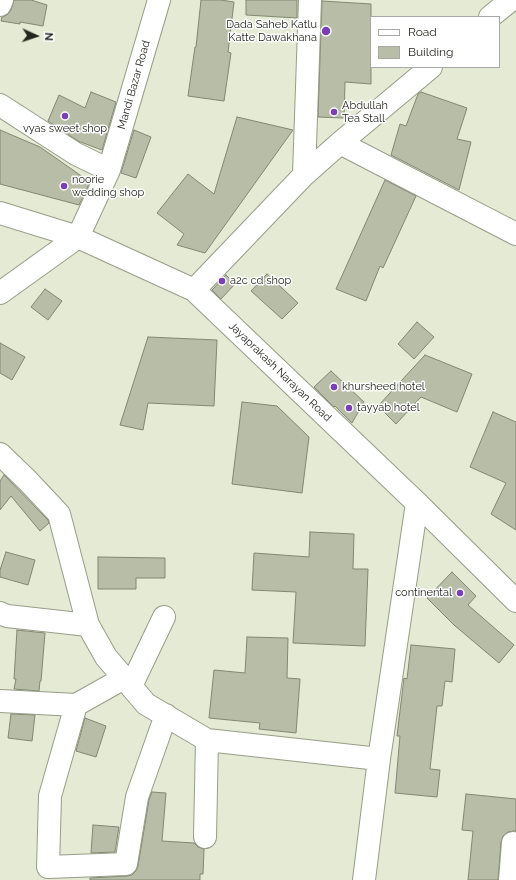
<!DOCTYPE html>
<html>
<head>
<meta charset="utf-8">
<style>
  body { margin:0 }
  #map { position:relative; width:516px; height:880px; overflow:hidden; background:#e4ead3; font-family:Raleway,sans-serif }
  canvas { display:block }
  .legend { position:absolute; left:370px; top:16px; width:130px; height:52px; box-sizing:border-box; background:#fff; border:1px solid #a8a9a5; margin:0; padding:5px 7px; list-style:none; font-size:12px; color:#25271f }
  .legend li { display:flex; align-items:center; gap:8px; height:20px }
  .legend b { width:20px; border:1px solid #a8a9a5 }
  .north { position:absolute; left:16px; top:16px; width:40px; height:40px; -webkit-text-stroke:3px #fff; paint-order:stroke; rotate:93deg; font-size:11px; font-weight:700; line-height:16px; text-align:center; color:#25271f }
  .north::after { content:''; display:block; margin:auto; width:14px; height:18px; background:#25271f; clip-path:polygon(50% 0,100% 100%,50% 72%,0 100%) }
</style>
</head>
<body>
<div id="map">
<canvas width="516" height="880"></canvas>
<ul class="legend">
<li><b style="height:5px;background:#fff"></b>Road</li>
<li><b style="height:11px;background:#b7bda7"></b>Building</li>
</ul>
<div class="north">N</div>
</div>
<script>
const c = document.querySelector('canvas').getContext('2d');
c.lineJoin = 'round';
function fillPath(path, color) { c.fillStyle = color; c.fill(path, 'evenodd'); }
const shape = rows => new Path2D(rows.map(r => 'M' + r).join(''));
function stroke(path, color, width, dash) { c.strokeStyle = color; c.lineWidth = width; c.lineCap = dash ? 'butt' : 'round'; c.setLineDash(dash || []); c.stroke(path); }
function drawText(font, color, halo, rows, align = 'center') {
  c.font = font + ' Raleway,sans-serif'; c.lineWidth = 3; c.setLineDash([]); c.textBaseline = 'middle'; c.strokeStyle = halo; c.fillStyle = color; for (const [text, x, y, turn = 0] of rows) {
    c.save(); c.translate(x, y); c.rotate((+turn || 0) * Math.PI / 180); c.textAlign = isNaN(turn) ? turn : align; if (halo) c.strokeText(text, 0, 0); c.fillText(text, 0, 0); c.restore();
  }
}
const building = shape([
  [14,0,31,0,47,5,43,26,20,22,20,24,1,21,2,17,7,15,11,10,14,0],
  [201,0,221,0,234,2,228,52,231,53,224,101,188,96,195,47,196,47,201,0],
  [246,0,297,0,297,18,246,15,246,0],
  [322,1,371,4,371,84,345,82,344,118,318,117,322,1],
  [91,92,116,102,102,150,78,141,48,121,59,95,85,108,91,92],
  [421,92,467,108,457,139,471,142,459,190,391,155,400,124,406,126,418,94,421,92],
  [237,117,293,130,205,253,177,245,184,234,157,213,188,174,214,194,237,117],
  [0,130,40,147,90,182,79,205,0,184,0,130],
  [134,130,151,137,136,178,121,173,134,130],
  [385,180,416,196,383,268,380,266,366,301,336,289,385,180],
  [267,274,298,303,282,319,251,291,267,274],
  [226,275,235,284,221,299,212,290,226,275],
  [45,289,62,301,48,320,31,307,45,289],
  [417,322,434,337,414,359,398,344,417,322],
  [148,337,217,340,214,406,148,403,143,430,120,425,148,337],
  [0,343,25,357,12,380,0,373,0,343],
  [425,355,472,374,457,412,421,397,396,424,378,406,425,355],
  [331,371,364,402,352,423,335,406,334,407,314,387,331,371],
  [242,402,277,406,309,437,302,493,232,484,242,402],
  [493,412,516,422,516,530,491,514,506,483,470,467,493,412],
  [4,475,48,520,49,523,40,531,11,496,0,510,0,481,4,475],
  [310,532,354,534,353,569,368,569,365,646,293,643,296,592,252,590,254,553,309,557,310,532],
  [6,552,35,560,28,585,0,577,0,570,6,552],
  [98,557,165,558,165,578,136,578,136,589,98,589,98,557],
  [452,572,476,596,468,605,514,645,499,663,454,625,427,598,452,572],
  [17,630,45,633,41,681,40,681,39,691,14,689,16,679,14,679,17,630],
  [247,637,288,638,287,678,300,679,296,733,259,729,260,723,209,718,214,670,245,673,247,637],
  [411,645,455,649,452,682,445,681,442,706,437,706,430,769,440,770,437,797,395,793,400,736,397,736,400,711,404,678,407,679,411,645],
  [11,714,35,715,32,741,8,738,11,714],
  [85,718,106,726,96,757,76,751,85,718],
  [152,792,166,793,162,841,194,843,198,847,204,849,203,874,200,874,200,880,90,880,90,878,127,876,132,875,136,871,138,866,149,800,152,792],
  [466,794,516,799,516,831,514,831,508,832,503,836,501,842,498,880,468,880,473,831,462,830,466,794],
  [93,825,119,827,115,852,91,853,93,825]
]);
fillPath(building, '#b7bda7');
stroke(building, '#818772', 1);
const minor = shape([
  [0,5,2,0],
  [490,17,511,0],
  [0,105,76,154,109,170,78,237,0,293],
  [340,143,516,234],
  [109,170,159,0],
  [304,175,310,0],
  [194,290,304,175,340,143,431,67],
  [0,454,27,480,59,514,88,625,106,657,146,704,207,740,379,759,417,503],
  [0,613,7,616,88,625],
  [124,678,76,705,50,796,48,867,126,864,137,797,166,715],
  [131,686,164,617],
  [0,701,76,705],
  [205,837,207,740],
  [364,880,379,759],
  [510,880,513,843]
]);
const tertiary = shape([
  [0,213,78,237,194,290,417,503,516,601]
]);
stroke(minor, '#989d88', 24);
stroke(tertiary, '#989d88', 24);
stroke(minor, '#fff', 22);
stroke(tertiary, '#fff', 22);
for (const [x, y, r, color] of [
  [326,31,5,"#7b3fb4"],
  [334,112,4,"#7b3fb4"],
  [65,116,4,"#7b3fb4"],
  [64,186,4,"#7b3fb4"],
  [222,281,4,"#7b3fb4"],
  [334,387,4,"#7b3fb4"],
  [349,408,4,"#7b3fb4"],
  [460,593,4,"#7b3fb4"]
]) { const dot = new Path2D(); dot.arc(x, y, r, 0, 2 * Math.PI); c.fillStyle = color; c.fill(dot); stroke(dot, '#fff', 1.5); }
drawText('11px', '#25271f', '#fff', [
  ["Dada Saheb Katlu",317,25,"right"],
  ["Katte Dawakhana",317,38,"right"],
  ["Abdullah",342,106],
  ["Tea Stall",342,119],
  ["vyas sweet shop",65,129,"center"],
  ["noorie",72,180],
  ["wedding shop",72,193],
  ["a2c cd shop",230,281],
  ["khursheed hotel",342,387],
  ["tayyab hotel",357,408],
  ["continental",452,593,"right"]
], 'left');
drawText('11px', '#25271f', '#fff', [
  ["Mandi Bazar Road",134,85,-74],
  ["Jayaprakash Narayan Road",280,372,44]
]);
</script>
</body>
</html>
